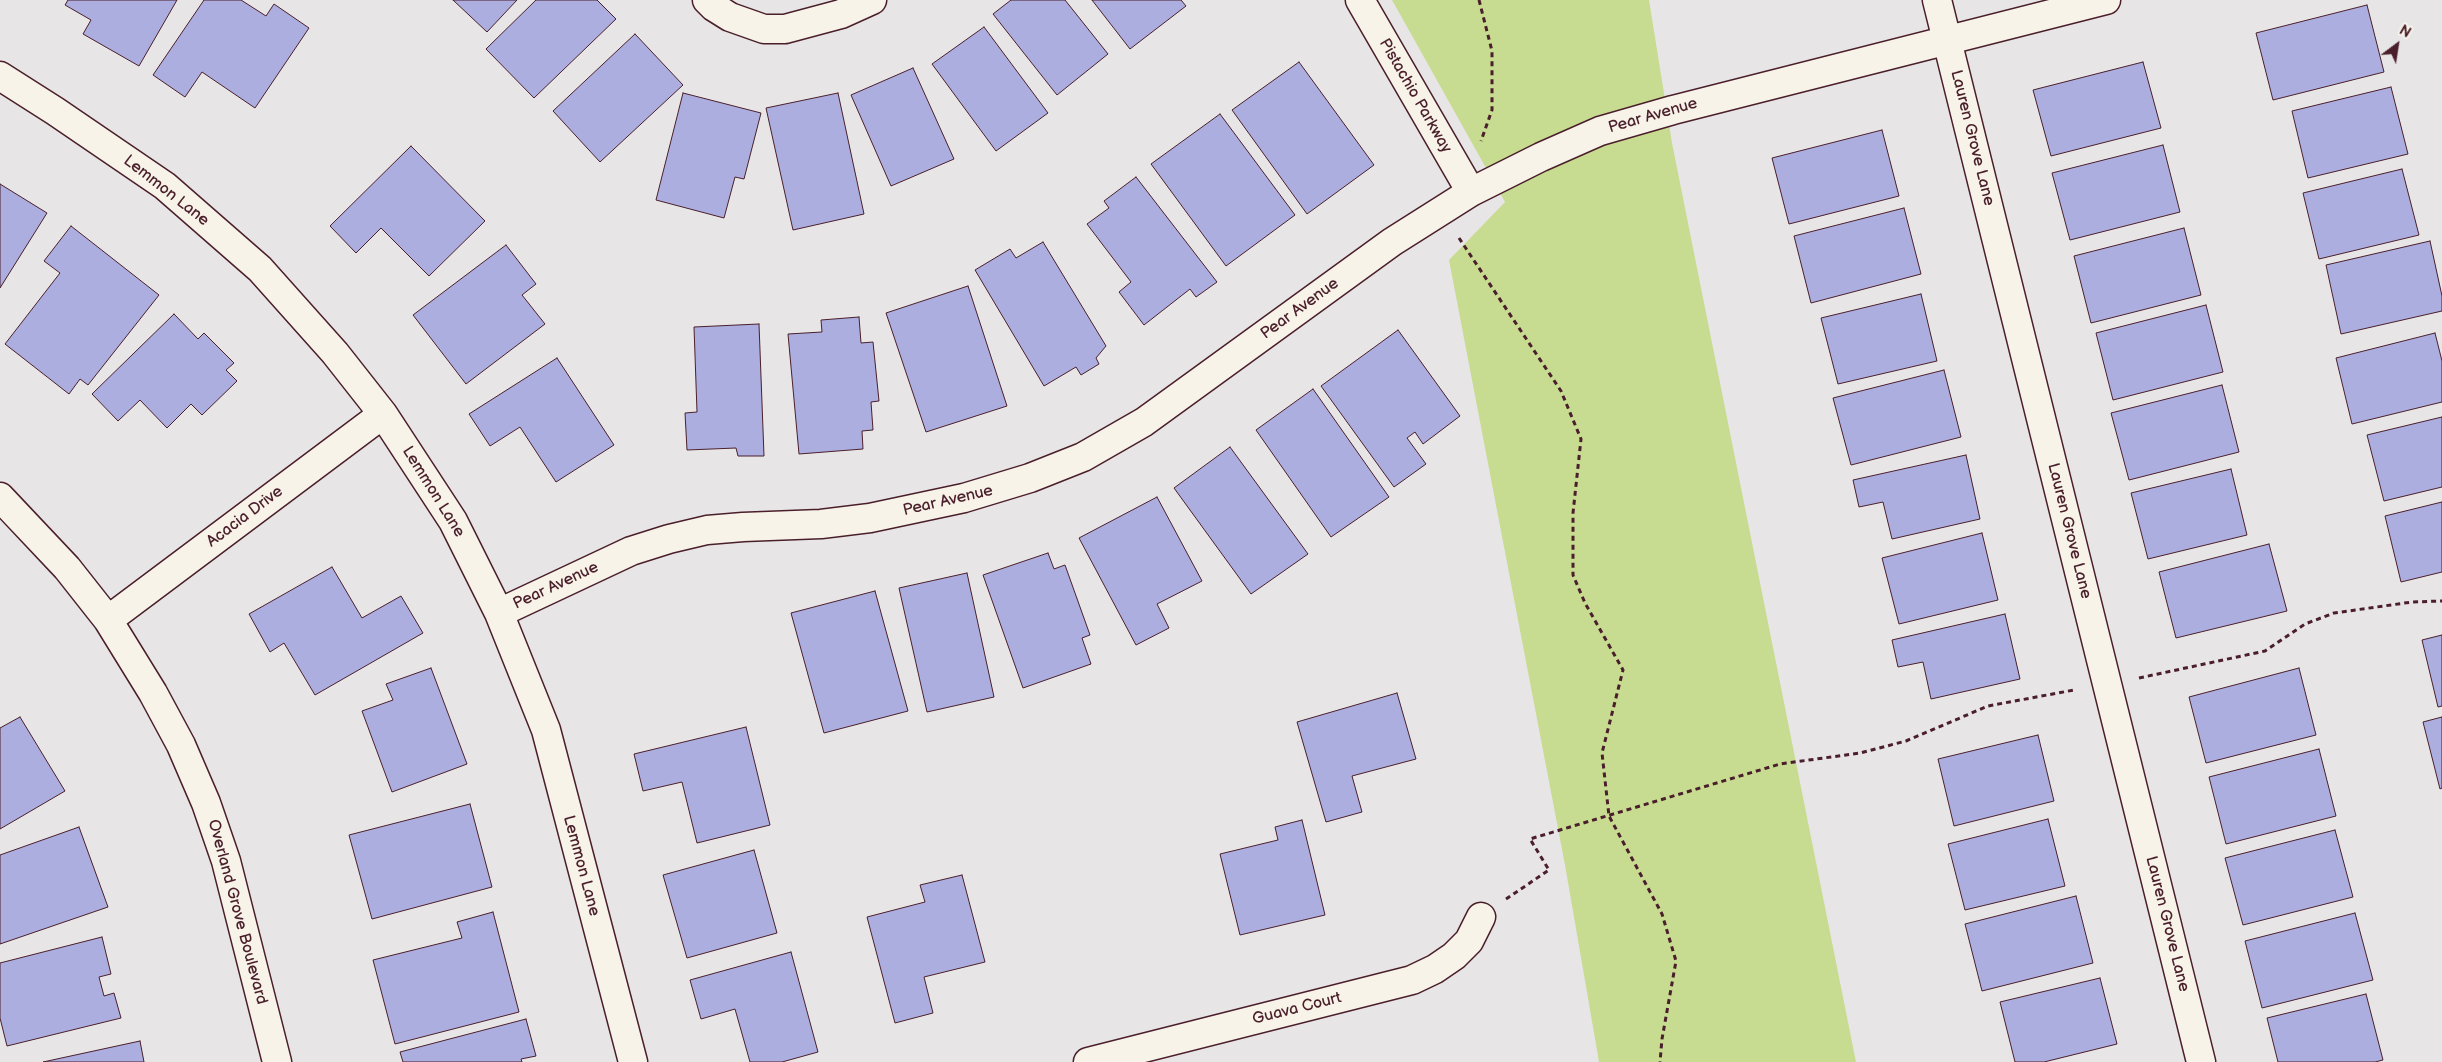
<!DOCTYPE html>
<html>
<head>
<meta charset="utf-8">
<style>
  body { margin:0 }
  #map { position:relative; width:2442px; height:1062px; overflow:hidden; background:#e8e5e6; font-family:"Balsamiq Sans",sans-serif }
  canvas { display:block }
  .north { position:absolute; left:2372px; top:20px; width:50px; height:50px; -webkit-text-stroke:4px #f7f3e8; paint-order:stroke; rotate:31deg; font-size:14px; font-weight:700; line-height:20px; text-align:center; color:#4a1f2b }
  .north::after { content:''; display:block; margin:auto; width:18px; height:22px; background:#4a1f2b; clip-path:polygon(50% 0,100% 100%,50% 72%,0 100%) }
</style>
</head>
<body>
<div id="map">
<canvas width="2442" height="1062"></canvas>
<div class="north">N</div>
</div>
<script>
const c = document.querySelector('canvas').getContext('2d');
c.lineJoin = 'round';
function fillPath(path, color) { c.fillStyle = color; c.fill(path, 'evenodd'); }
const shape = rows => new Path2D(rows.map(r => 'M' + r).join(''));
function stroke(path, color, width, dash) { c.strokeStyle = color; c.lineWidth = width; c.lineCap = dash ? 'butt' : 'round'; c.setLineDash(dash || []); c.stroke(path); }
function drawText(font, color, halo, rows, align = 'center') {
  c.font = font + ' "Balsamiq Sans",sans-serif'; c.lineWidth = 5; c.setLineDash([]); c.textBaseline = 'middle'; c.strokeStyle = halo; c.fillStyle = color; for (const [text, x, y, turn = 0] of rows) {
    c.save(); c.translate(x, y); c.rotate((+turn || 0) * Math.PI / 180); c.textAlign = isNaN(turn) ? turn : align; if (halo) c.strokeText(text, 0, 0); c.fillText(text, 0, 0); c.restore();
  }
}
fillPath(shape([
  [1392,0,1649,0,1672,143,1856,1062,1599,1062,1565,865,1449,260,1505,202]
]), '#c7dc91');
const building = shape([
  [68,0,177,0,139,66,83,34,91,20,65,5,68,0],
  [204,0,241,0,266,16,274,4,309,28,255,108,202,72,185,97,153,75,204,0],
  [453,0,517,0,487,32,453,0],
  [536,0,597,0,616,19,534,98,486,49,536,0],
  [1011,0,1065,0,1108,54,1057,95,993,14,1011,0],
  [1092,0,1181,0,1186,6,1130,49,1092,0],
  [2367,5,2384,72,2273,100,2256,33,2367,5],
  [984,27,1048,113,996,151,932,64,984,27],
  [635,34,683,85,600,162,553,111,635,34],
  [1299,62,1374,165,1307,214,1232,110,1299,62],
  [2143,62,2161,128,2051,156,2033,90,2143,62],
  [913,68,954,159,891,186,851,95,913,68],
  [2391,87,2408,154,2308,178,2292,111,2391,87],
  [683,93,761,113,744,179,735,177,724,218,656,200,683,93],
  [838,93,864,214,793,230,766,108,838,93],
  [1220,114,1295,215,1226,266,1151,164,1220,114],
  [1882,130,1899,196,1789,224,1772,158,1882,130],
  [2163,145,2180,212,2070,240,2052,173,2163,145],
  [411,146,485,221,429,276,381,228,356,253,330,226,411,146],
  [2402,169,2419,235,2319,259,2303,193,2402,169],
  [1136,177,1217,282,1196,297,1190,289,1144,325,1119,292,1131,282,1087,224,1109,208,1104,201,1136,177],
  [0,184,47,213,0,288,0,184],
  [1904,208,1921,274,1811,303,1794,236,1904,208],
  [71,226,159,295,88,385,80,379,69,394,5,344,60,273,44,261,71,226],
  [2184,228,2201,295,2091,323,2074,256,2184,228],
  [2430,241,2442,296,2442,311,2341,334,2326,265,2430,241],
  [1043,242,1106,346,1096,358,1099,364,1081,375,1076,367,1044,386,975,270,1010,249,1016,258,1043,242],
  [506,245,536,284,522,295,545,324,466,384,413,315,506,245],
  [968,286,1007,406,926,432,886,313,968,286],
  [1921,294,1937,361,1838,384,1821,318,1921,294],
  [2206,305,2223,372,2113,400,2096,333,2206,305],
  [174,314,198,339,204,333,234,363,226,370,237,381,202,415,191,404,167,428,140,400,118,421,92,394,174,314],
  [859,317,861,343,873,342,879,401,871,402,873,430,862,431,863,449,799,454,788,334,822,332,821,320,859,317],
  [759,324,764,456,738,456,736,448,687,450,685,413,697,412,694,327,759,324],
  [1398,330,1460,416,1423,444,1415,432,1407,438,1426,464,1394,487,1321,386,1398,330],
  [2435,333,2442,361,2442,402,2352,424,2336,358,2435,333],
  [557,358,614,445,556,482,520,427,490,446,469,414,557,358],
  [1944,370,1961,437,1851,465,1833,398,1944,370],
  [2222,385,2239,452,2129,480,2111,413,2222,385],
  [1313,389,1389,497,1331,537,1256,430,1313,389],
  [2442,417,2442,487,2384,501,2367,435,2442,417],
  [1230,447,1308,554,1251,594,1174,488,1230,447],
  [1966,455,1980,519,1892,539,1883,502,1859,507,1853,480,1966,455],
  [2231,469,2247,535,2148,559,2131,493,2231,469],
  [1157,497,1202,581,1157,604,1169,628,1136,645,1079,538,1157,497],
  [2442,502,2442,572,2401,582,2385,516,2442,502],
  [1982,533,1998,600,1899,624,1882,558,1982,533],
  [2269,544,2287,611,2176,638,2159,572,2269,544],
  [1048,553,1054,569,1065,565,1090,635,1082,638,1091,664,1023,688,983,575,1048,553],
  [332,567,362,618,401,596,423,633,315,695,284,643,270,652,249,614,332,567],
  [967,573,994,697,927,712,899,588,967,573],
  [875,591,908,711,824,733,791,613,875,591],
  [2005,614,2020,679,1931,699,1923,662,1898,667,1892,640,2005,614],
  [2442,635,2442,706,2438,707,2422,640,2442,635],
  [431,668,467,764,392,792,362,711,393,700,386,684,431,668],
  [2299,668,2316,735,2206,763,2189,697,2299,668],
  [1397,693,1416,759,1352,776,1362,812,1326,822,1297,722,1397,693],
  [20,717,65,791,0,829,0,728,20,717],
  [2442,717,2442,788,2440,789,2423,722,2442,717],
  [746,727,770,825,697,843,682,782,643,791,634,754,746,727],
  [2038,735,2054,801,1954,826,1938,759,2038,735],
  [2319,749,2336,816,2226,844,2209,777,2319,749],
  [470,804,492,887,372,919,349,835,470,804],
  [2048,819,2065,886,1965,910,1948,844,2048,819],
  [1302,820,1325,915,1240,935,1220,854,1278,840,1275,827,1302,820],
  [79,827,108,907,0,944,0,855,79,827],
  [2335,830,2353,897,2243,925,2225,858,2335,830],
  [754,850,777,933,687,958,663,875,754,850],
  [962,875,985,962,924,977,933,1013,895,1023,867,917,925,902,920,885,962,875],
  [2076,896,2093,963,1982,991,1965,924,2076,896],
  [493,912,519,1012,395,1044,373,960,462,938,457,922,493,912],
  [2355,913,2373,980,2262,1008,2245,941,2355,913],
  [102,937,111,974,99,977,104,996,114,993,121,1018,7,1046,0,1018,0,963,102,937],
  [791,952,818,1052,782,1062,750,1062,735,1009,701,1019,690,980,791,952],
  [2100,978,2117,1044,2044,1062,2015,1062,2000,1002,2100,978],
  [2366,994,2383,1060,2375,1062,2278,1062,2267,1018,2366,994],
  [526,1019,536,1056,521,1059,522,1062,403,1062,400,1052,526,1019],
  [140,1041,144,1062,43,1062,140,1041]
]);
fillPath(building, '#abaedf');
stroke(building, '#4a1f2b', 1);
const street = shape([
  [707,0,714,7,730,17,764,29,785,29,841,14,872,0],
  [1360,0,1471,192],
  [1937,0,2201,1062],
  [0,76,55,111,165,186,260,269,335,353,383,414,453,521,499,613,546,730,633,1062],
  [0,497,67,568,108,620,153,693,181,745,206,803,226,861,277,1062],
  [499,613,631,551,669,539,707,530,743,527,821,524,870,518,964,498,1030,478,1083,457,1144,422,1392,242,1471,192,1541,157,1600,131,1673,110,2106,0],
  [108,620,383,414],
  [1088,1062,1412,980,1435,969,1454,956,1469,941,1481,917]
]);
stroke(street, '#4a1f2b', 31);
stroke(shape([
  [1479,0,1492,51,1492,110,1481,141],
  [1459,238,1561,391,1581,439,1573,513,1573,575,1585,603,1623,670,1602,753,1609,816,1662,914,1676,961,1662,1039,1660,1062],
  [2139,678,2265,651,2305,624,2334,613,2412,602,2442,601],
  [1506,899,1549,870,1530,839,1780,764,1860,753,1906,741,1988,706,2074,690]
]), '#4a1f2b', 3, [5, 4]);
stroke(street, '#f7f3e8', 28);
drawText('16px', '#4a1f2b', '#f7f3e8', [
  ["Pistachio Parkway",1415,96,60],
  ["Pear Avenue",1653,116,-16],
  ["Lauren Grove Lane",1972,138,76],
  ["Lemmon Lane",166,191,38],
  ["Pear Avenue",1300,309,-36],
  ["Lemmon Lane",433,492,58],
  ["Pear Avenue",948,501,-13],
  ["Acacia Drive",245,517,-37],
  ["Lauren Grove Lane",2069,531,76],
  ["Pear Avenue",556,586,-25],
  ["Lemmon Lane",581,866,75],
  ["Overland Grove Boulevard",237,912,75],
  ["Lauren Grove Lane",2167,924,76],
  ["Guava Court",1297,1009,-14]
]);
</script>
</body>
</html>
